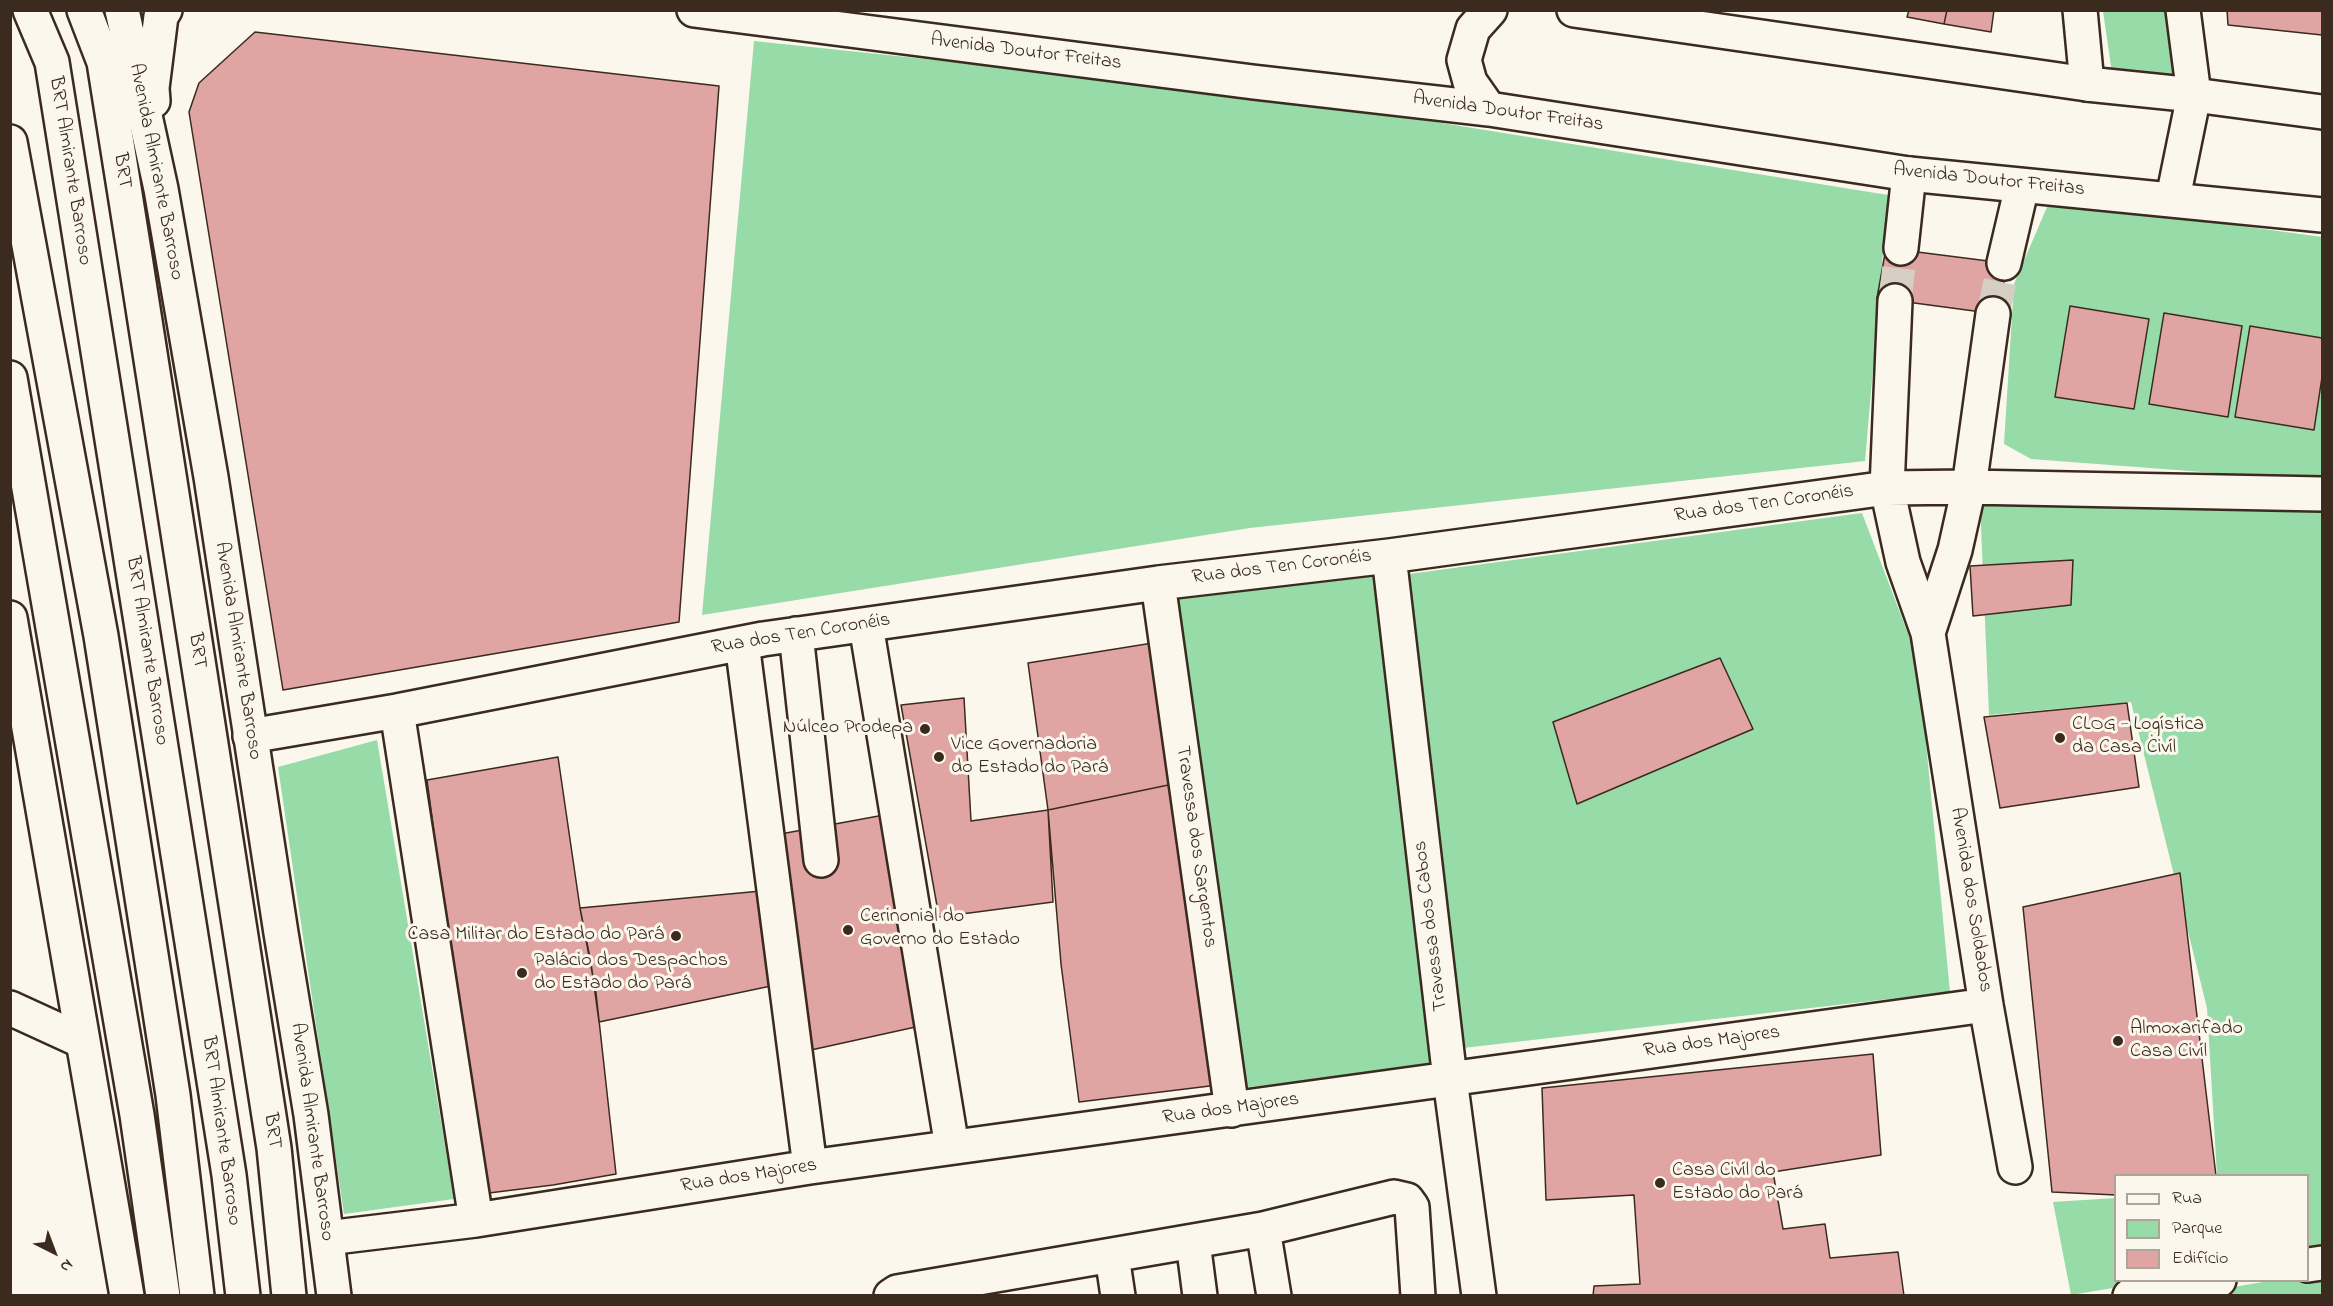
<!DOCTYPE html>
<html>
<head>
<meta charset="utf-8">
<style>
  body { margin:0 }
  #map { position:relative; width:2333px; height:1306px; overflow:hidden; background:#fbf7ec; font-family:"Indie Flower",sans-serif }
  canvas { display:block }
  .frame { position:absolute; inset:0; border:12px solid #3b2a1e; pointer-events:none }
  .legend { position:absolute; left:2114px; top:1174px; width:195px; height:108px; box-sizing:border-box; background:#fbf7ec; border:2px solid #aea59a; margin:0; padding:8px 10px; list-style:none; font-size:18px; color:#3b2a1e }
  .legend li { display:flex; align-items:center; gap:12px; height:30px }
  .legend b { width:30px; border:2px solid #aea59a }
  .north { position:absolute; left:24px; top:1222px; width:60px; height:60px; -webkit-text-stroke:4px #fbf7ec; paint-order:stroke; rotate:138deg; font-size:16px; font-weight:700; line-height:24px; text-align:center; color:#3b2a1e }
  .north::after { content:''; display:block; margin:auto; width:21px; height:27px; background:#3b2a1e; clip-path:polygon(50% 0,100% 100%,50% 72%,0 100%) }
</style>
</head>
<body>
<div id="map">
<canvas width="2333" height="1306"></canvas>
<div class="frame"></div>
<ul class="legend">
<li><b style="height:8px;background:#fbf7ec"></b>Rua</li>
<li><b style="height:16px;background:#97dba8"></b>Parque</li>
<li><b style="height:16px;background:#e0a5a3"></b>Edifício</li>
</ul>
<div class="north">N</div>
</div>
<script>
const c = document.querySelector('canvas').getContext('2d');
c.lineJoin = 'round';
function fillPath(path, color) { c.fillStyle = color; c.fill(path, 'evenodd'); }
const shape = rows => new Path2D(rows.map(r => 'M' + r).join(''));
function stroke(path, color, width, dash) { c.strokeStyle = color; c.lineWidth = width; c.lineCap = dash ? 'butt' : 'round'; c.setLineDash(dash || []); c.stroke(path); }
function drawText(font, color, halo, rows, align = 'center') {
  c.font = font + ' "Indie Flower",sans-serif'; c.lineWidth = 6; c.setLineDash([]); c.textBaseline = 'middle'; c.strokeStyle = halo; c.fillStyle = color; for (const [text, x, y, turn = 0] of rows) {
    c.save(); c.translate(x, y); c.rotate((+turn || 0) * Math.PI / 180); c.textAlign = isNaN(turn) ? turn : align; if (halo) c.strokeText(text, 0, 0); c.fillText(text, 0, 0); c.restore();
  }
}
fillPath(shape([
  [2103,11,2169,11,2179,79,2112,73],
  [754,41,1268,95,1888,195,1865,461,1250,528,702,615],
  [2050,200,2322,237,2322,481,2031,459,2004,444,2014,284],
  [1980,503,2322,509,2322,1251,2308,1254,2308,1176,2217,1175,2207,1008,2131,702,1989,715],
  [1862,513,1918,660,1950,992,1463,1048,1409,574],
  [1381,572,1433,1068,1239,1088,1175,598],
  [377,740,454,1199,344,1214,278,767],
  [2115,1198,2116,1280,2155,1281,2071,1295,2053,1202],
  [2322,1272,2322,1295,2180,1296,2269,1281,2308,1280]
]), '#97dba8');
const building = shape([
  [1909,10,1947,10,1944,24,1907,17,1909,10],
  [1947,10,1994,10,1991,32,1944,24,1947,10],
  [2227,10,2322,10,2322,35,2228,25,2227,10],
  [255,32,719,86,679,622,283,690,189,112,199,83,255,32],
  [1886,248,2004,263,2004,315,1877,298,1886,248],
  [2070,306,2149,319,2134,409,2055,397,2070,306],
  [2164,313,2242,326,2228,417,2149,404,2164,313],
  [2250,326,2322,338,2322,377,2314,430,2235,417,2250,326],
  [2073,560,2071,605,1973,616,1970,566,2073,560],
  [1159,642,1178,783,1048,810,1028,663,1159,642],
  [1720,658,1753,729,1577,804,1553,722,1720,658],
  [964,698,971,821,1048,810,1053,902,939,917,901,705,964,698],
  [2127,703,2139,787,2000,808,1984,717,2127,703],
  [558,757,580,908,596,993,616,1174,553,1185,489,1193,454,983,427,780,558,757],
  [1178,783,1218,1085,1079,1102,1061,964,1048,810,1178,783],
  [884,815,920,1026,811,1050,775,835,884,815],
  [2180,873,2216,1176,2116,1176,2116,1195,2052,1192,2023,907,2180,873],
  [761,891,771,986,599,1022,591,963,580,908,761,891],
  [1873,1054,1881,1155,1773,1172,1783,1229,1825,1224,1830,1258,1898,1252,1904,1296,1593,1296,1594,1286,1640,1284,1634,1195,1546,1200,1542,1088,1873,1054]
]);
fillPath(building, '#e0a5a3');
stroke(building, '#3b2a1e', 1.5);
stroke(shape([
  [1895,301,1901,248],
  [1993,314,2004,263]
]), '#d5cec3', 33, [33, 16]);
const minor = shape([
  [30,10,52,62,229,1175,243,1296],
  [84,10,104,62,135,257,274,1148,289,1296],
  [2080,10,2087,84],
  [2173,198,2194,95,2183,10],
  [1901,248,1909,174],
  [2004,263,2022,186],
  [1895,301,1887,488,1903,562,1928,633,1986,1005,2015,1167],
  [1389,556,1450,1079,1479,1296],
  [1158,583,1232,1110],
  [866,625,952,1147],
  [1928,633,1955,550,1969,487,1993,314],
  [796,634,821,860],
  [742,643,810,1167],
  [397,711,476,1220],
  [250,736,397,711,763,639,1158,583,1389,556,1887,488,1969,487,2322,494],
  [10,1008,82,1041],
  [1263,1229,1394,1197,1407,1200,1412,1207,1418,1296],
  [327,1238,476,1220,810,1167,1986,1005],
  [1193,1242,1200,1296],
  [1112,1256,1118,1296],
  [2308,1265,2322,1263],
  [891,1296,897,1292,1263,1229,1274,1296],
  [2130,1296,2219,1280]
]);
const major = shape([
  [694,10,1253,82,1489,109,1909,174,2322,215],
  [1574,10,2087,84,2194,95,2322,112],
  [1489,109,1470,82,1464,60,1473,29,1490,10]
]);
const highway = shape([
  [122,10,161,189,211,477,281,933,311,1115,334,1296],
  [153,101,152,88,161,16,165,10],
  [10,142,101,636,173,1095,197,1296],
  [10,378,137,1115,163,1296],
  [10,618,127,1296]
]);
stroke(minor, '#3b2a1e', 38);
stroke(major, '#3b2a1e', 38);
stroke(highway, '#3b2a1e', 38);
stroke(minor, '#fbf7ec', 33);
stroke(major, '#fbf7ec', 33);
stroke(highway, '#fbf7ec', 33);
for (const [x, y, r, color] of [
  [925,729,6,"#3b2a1e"],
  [2060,738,6,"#3b2a1e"],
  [939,757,6,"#3b2a1e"],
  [848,930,6,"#3b2a1e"],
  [676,936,6,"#3b2a1e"],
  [522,973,6,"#3b2a1e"],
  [2118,1041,6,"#3b2a1e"],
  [1660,1183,6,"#3b2a1e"]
]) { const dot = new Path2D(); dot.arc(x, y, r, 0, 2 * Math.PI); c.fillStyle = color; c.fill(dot); stroke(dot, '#fbf7ec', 2); }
drawText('20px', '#3b2a1e', '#fbf7ec', [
  ["Avenida Doutor Freitas",1026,53,7],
  ["Avenida Doutor Freitas",1508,113,8],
  ["BRT Almirante Barroso",69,171,81],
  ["BRT",121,171,81],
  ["Avenida Almirante Barroso",155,172,79],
  ["Avenida Doutor Freitas",1989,181,6],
  ["Rua dos Ten Coronéis",1764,505,-8],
  ["Rua dos Ten Coronéis",1282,568,-7],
  ["Rua dos Ten Coronéis",801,635,-9],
  ["BRT Almirante Barroso",146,651,81],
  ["BRT",196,651,81],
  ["Avenida Almirante Barroso",237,651,81],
  ["Travessa dos Sargentos",1195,847,82],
  ["Avenida dos Soldados",1970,900,81],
  ["Travessa dos Cabos",1432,926,-97],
  ["Rua dos Majores",1712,1043,-8],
  ["Rua dos Majores",1231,1110,-8],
  ["BRT Almirante Barroso",220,1131,82],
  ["BRT",271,1131,82],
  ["Avenida Almirante Barroso",311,1132,82],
  ["Rua dos Majores",749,1177,-9]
]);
drawText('20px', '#3b2a1e', '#fbf7ec', [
  ["CLOG - Logística",2072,726],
  ["da Casa Civíl",2072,749],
  ["Núlceo Prodepa",913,729,"right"],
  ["Vice Governadoria",951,746],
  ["do Estado do Pará",951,769],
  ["Cerinonial do",860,918],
  ["Governo do Estado",860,941],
  ["Casa Militar do Estado do Pará",664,936,"right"],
  ["Palácio dos Despachos",534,962],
  ["do Estado do Pará",534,985],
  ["Almoxarifado",2130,1030],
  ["Casa Civíl",2130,1053],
  ["Casa Civíl do",1672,1172],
  ["Estado do Pará",1672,1195]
], 'left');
</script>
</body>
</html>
